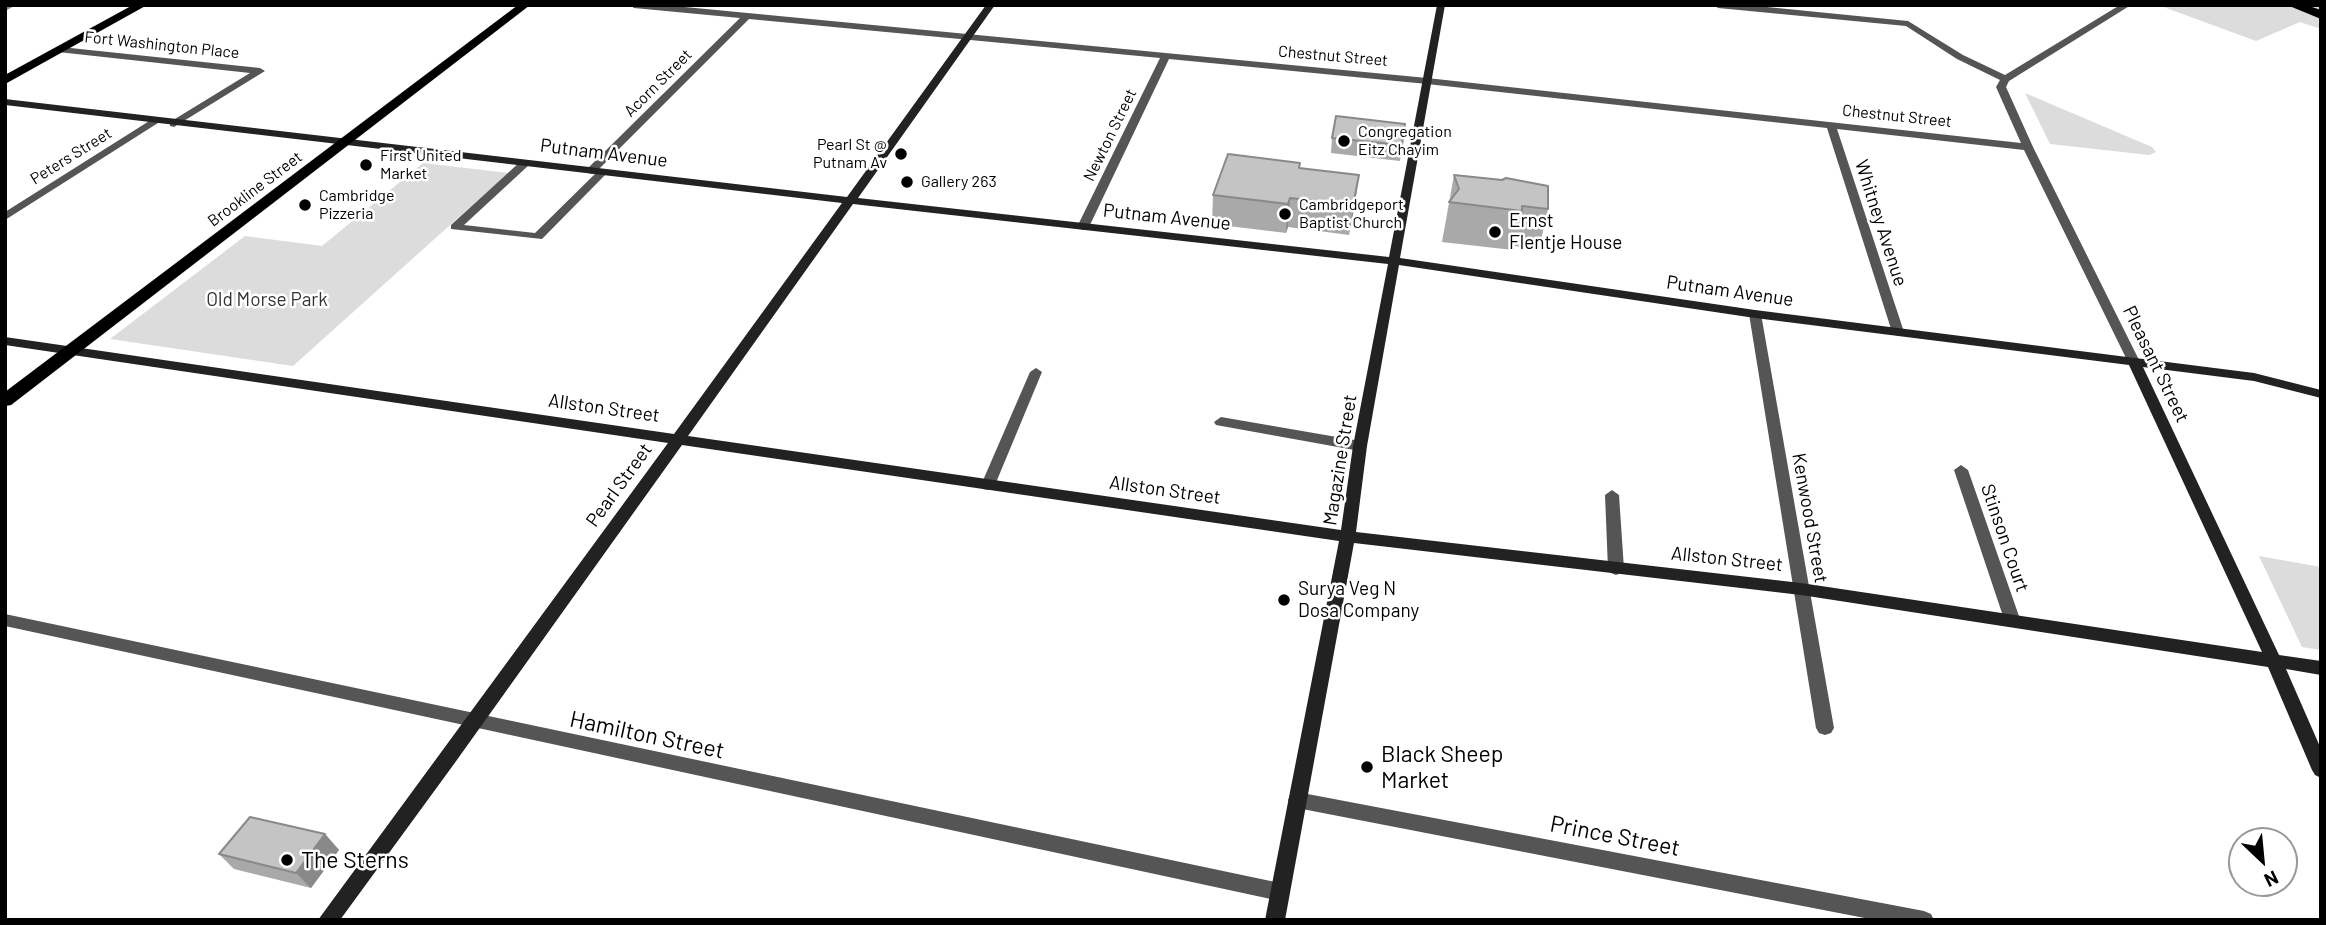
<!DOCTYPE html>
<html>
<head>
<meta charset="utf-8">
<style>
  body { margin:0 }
  #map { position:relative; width:2326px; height:925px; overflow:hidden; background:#fff; font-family:Barlow,sans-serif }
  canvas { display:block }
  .frame { position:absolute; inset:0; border:7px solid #000; pointer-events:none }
  .north { position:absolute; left:2228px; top:827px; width:70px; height:70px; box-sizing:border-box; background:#fff; border:2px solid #999; border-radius:50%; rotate:154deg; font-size:19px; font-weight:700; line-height:28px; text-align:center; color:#000 }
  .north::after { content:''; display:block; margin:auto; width:24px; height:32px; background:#000; clip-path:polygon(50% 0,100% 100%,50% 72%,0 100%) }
</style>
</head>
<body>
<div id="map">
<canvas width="2326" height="925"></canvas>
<div class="frame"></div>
<div class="north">N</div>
</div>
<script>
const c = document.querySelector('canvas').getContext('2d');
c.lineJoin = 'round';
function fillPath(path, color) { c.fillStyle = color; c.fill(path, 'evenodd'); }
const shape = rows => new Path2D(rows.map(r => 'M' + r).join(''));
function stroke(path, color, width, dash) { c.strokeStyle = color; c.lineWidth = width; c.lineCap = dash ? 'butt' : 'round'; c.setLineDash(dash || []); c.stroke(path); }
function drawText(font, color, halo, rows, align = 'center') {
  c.font = font + ' Barlow,sans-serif'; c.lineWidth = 5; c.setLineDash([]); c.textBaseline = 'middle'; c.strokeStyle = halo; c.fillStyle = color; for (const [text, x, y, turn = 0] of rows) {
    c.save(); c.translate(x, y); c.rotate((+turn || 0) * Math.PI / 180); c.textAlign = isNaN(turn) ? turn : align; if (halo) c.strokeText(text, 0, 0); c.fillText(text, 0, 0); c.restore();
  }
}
fillPath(shape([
  [2158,5,2321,5,2321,29,2300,22,2256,41],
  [2025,93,2152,147,2156,152,2149,155,2050,144],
  [423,163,508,173,293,366,110,339,245,236,322,246],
  [2259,556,2321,567,2321,650,2302,647]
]), '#dcdcdc');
const primary = shape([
  [133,5,147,5,5,84,5,75,133,5],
  [518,5,530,5,11,405,5,406,5,392,518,5]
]);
const highway = shape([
  [2287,5,2306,5,2321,10,2321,19,2287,5]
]);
stroke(primary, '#dbdbdb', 1);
stroke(highway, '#dbdbdb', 2);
fillPath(shape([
  [630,5,664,5,1427,78,2021,143,1996,87,2000,80,1957,59,1906,26,1718,8,1714,5,1747,5,1908,21,1963,55,2005,75,2120,5,2131,5,2009,81,2006,87,2033,147,2139,360,2133,364,2127,360,2024,150,1837,129,1904,332,1898,336,1892,332,1827,128,1427,84,1169,59,1089,227,1083,230,1077,227,1160,58,749,19,595,173,591,174,586,171,587,169,740,18,634,8,630,5],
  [61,47,260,68,265,71,174,127,170,126,170,122,250,73,58,52,56,50,61,47],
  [154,118,158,119,158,123,5,220,5,212,154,118],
  [525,160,529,161,529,165,464,225,535,233,598,171,606,171,607,173,542,239,451,229,451,225,521,161,525,160],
  [1755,310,1761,314,1834,728,1831,733,1825,735,1819,733,1816,728,1749,314,1755,310],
  [1036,368,1042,372,995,485,988,490,983,489,981,485,1030,372,1036,368],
  [1221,417,1360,441,1367,446,1360,451,1216,425,1214,422,1221,417],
  [1961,465,1968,470,2020,619,2018,623,2012,625,2006,623,2004,619,1954,470,1961,465],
  [1612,490,1619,495,1624,569,1621,573,1616,575,1611,573,1608,569,1605,495,1612,490],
  [5,614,1280,883,1287,886,1289,892,1287,898,1280,901,5,626,5,614],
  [1297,792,1924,911,1931,914,1934,920,1875,920,1297,808,1291,806,1288,800,1291,794,1297,792]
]), '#555');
fillPath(shape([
  [986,5,995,5,858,198,1389,257,1437,5,1445,5,1400,258,1755,310,2254,373,2321,390,2321,398,2254,381,2143,367,2279,655,2321,661,2321,675,2286,669,2321,749,2321,778,2315,775,2312,770,2268,667,1801,595,1354,543,1285,920,1265,920,1339,541,682,445,454,764,340,920,318,920,668,443,5,345,5,337,674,434,842,203,5,105,5,99,847,197,986,5],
  [853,204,1388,264,1353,446,1341,530,688,436,853,204],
  [1399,265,1755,318,2129,365,2262,652,1801,583,1356,532,1367,446,1399,265]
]), '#222');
fillPath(primary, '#000');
fillPath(highway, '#000');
fillPath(shape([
  [1405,124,1400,161,1331,153,1332,138],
  [1299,168,1355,204,1349,235,1288,227,1286,233,1212,224,1213,195],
  [1454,175,1548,209,1539,249,1514,246,1513,250,1442,242],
  [325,834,339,850,311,888,234,869,219,854]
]), '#a9a9a9');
fillPath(shape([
  [5,5,16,5,5,11],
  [1359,175,1355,204,1349,235,1353,205],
  [1290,198,1288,227,1286,233,1288,204],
  [325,834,339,850,311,888,296,873]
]), '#898989');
const building = shape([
  [1336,116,1405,124,1402,145,1332,138,1336,116],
  [1228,154,1300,163,1299,168,1359,175,1353,205,1290,198,1288,204,1213,195,1228,154],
  [1454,175,1502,180,1506,178,1548,186,1548,209,1522,206,1522,211,1449,202,1459,189,1454,175],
  [250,817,325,834,296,873,219,854,250,817]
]);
fillPath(building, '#c4c4c4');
stroke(building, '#898989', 2);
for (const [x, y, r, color] of [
  [1344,141,7,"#000"],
  [901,154,7,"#000"],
  [366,165,7,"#000"],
  [907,182,7,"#000"],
  [305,205,7,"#000"],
  [1285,214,7,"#000"],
  [1495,232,7,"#000"],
  [1284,600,7,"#000"],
  [1367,767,7,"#000"],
  [287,860,7,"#000"]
]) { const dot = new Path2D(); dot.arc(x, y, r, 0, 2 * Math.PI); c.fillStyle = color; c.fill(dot); stroke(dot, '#fff', 2.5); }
drawText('16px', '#000', '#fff', [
  ["Fort Washington Place",162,45,6],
  ["Chestnut Street",1333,56,5],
  ["Acorn Street",658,83,-45],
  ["Chestnut Street",1897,116,6],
  ["Newton Street",1110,135,-64],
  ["Peters Street",71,156,-32],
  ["Brookline Street",255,189,-37]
]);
drawText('16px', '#000', '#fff', [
  ["Congregation",1358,132],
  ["Eitz Chayim",1358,150],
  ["Pearl St @",887,145,"right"],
  ["Putnam Av",887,163,"right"],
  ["First United",380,156],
  ["Market",380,174],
  ["Gallery 263",921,182],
  ["Cambridge",319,196],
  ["Pizzeria",319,214],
  ["Cambridgeport",1299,205],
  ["Baptist Church",1299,223]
], 'left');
drawText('19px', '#000', '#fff', [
  ["Putnam Avenue",604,153,7],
  ["Putnam Avenue",1167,217,6],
  ["Whitney Avenue",1881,223,72],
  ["Putnam Avenue",1730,291,8],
  ["Pleasant Street",2156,364,64],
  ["Allston Street",604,408,8],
  ["Magazine Street",1340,460,-81],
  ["Pearl Street",619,485,-54],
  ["Allston Street",1165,490,8],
  ["Kenwood Street",1810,518,80],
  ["Stinson Court",2005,538,71],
  ["Allston Street",1727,559,6]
]);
drawText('19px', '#000', '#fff', [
  ["Ernst",1509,221],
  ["Flentje House",1509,243],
  ["Surya Veg N",1298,589],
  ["Dosa Company",1298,611]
], 'left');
drawText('19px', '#333', '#fff', [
  ["Old Morse Park",267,300]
]);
drawText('23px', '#000', '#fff', [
  ["Hamilton Street",647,735,12],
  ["Prince Street",1615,836,11]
]);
drawText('23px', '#000', '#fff', [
  ["Black Sheep",1381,754],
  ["Market",1381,780],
  ["The Sterns",301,860]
], 'left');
</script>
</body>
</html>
